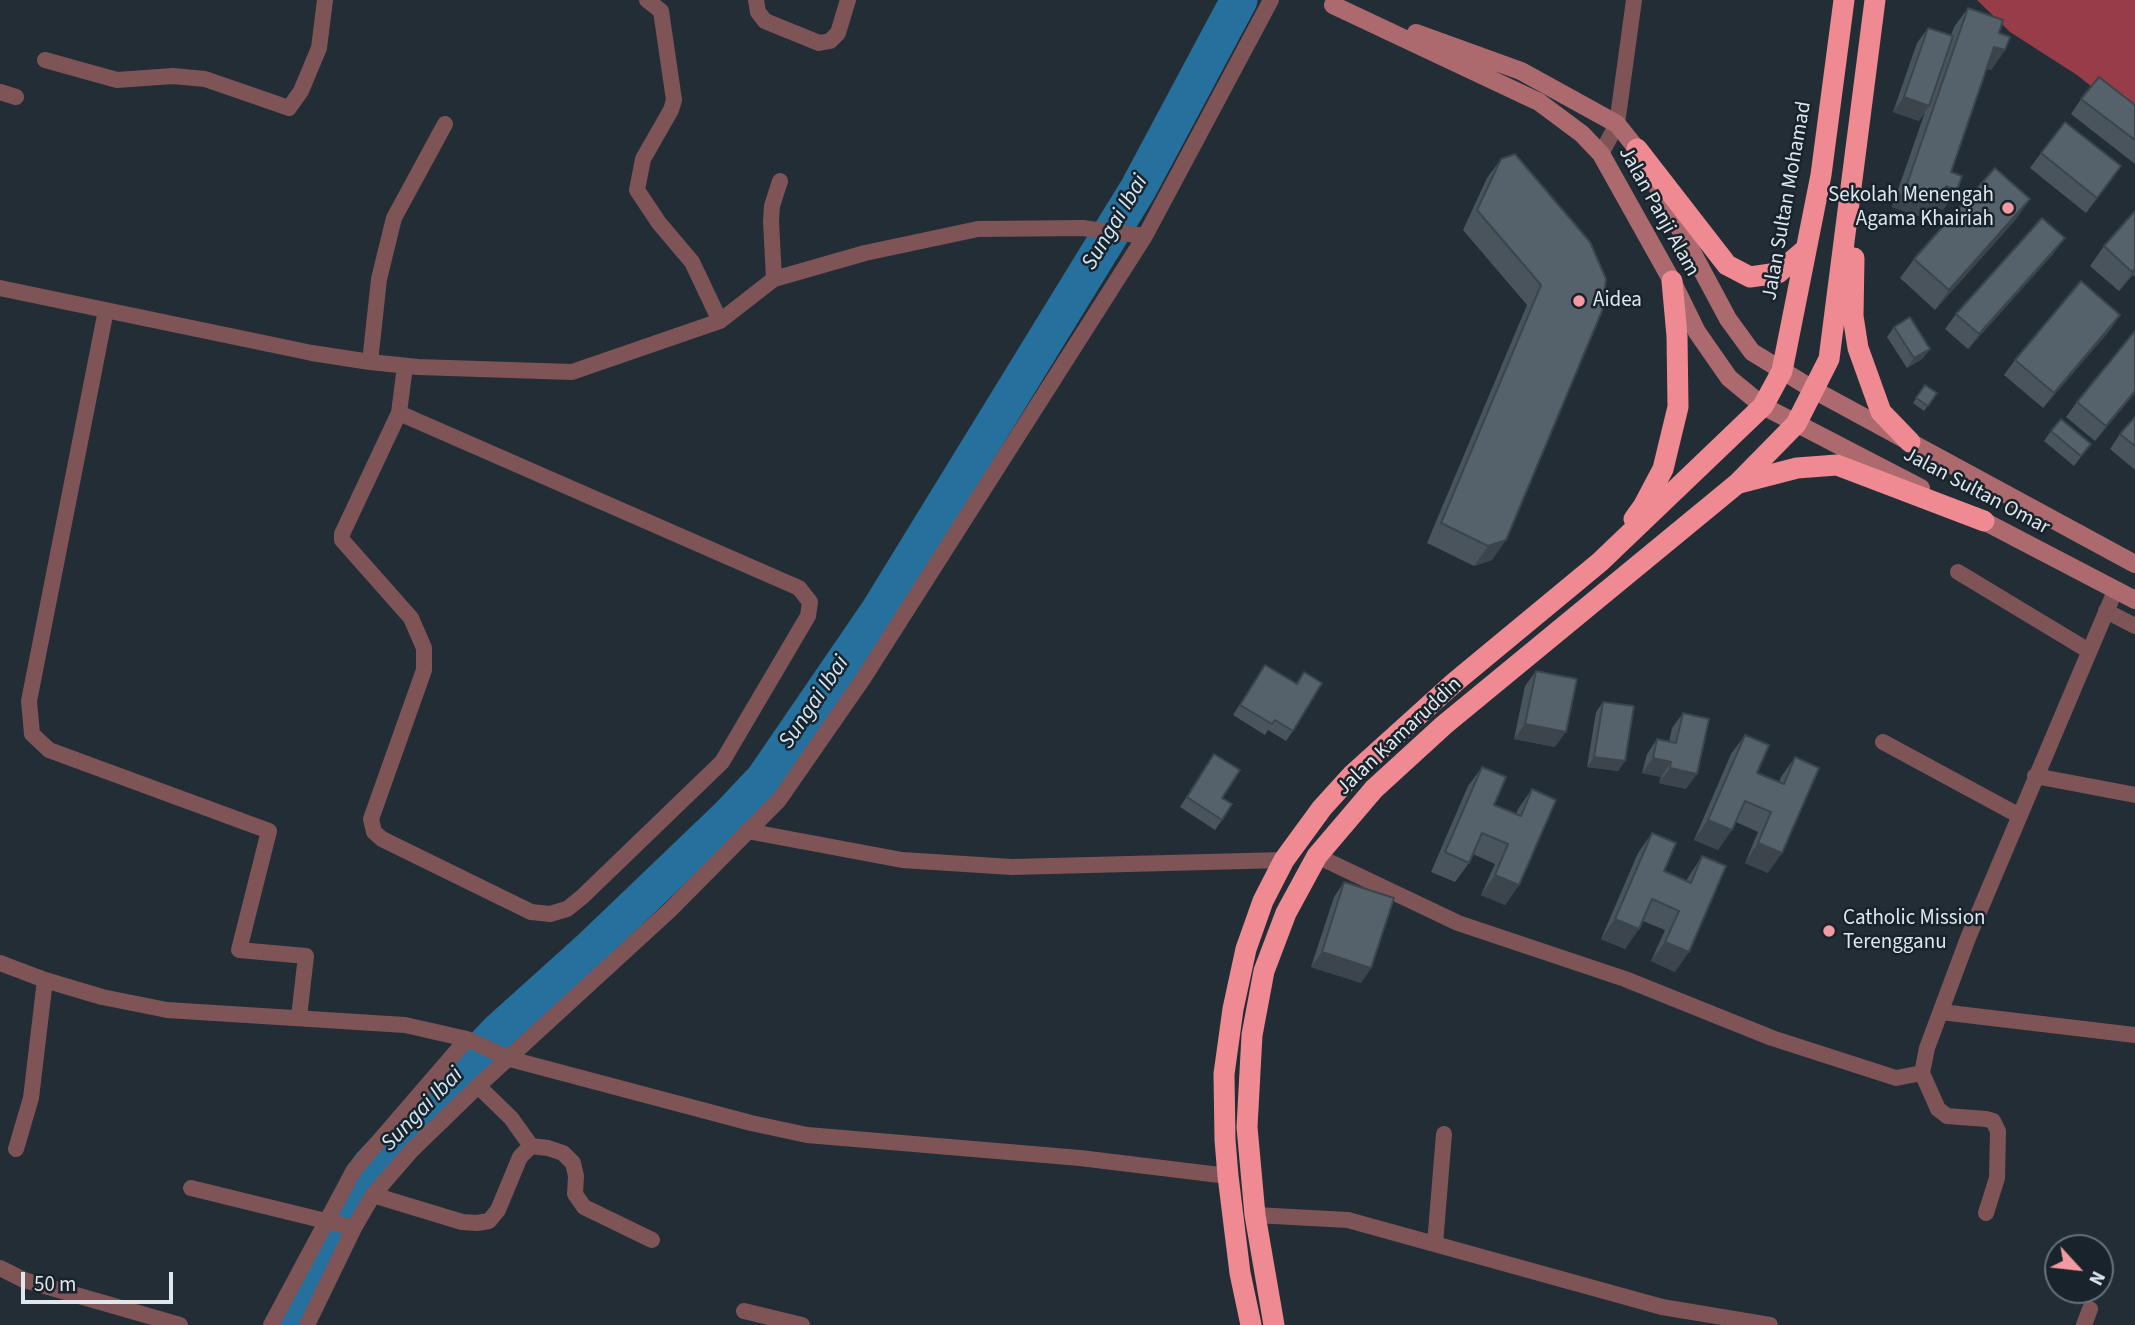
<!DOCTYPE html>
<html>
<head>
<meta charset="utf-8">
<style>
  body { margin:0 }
  #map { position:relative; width:2135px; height:1325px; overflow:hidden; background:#222d35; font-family:"Source Sans 3",sans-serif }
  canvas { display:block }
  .north { position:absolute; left:2044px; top:1234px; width:70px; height:70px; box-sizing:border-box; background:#18232b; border:2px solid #687178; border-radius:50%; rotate:117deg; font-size:19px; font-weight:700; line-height:28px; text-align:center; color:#dfe6ec }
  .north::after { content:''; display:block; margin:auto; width:24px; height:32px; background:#f49aa1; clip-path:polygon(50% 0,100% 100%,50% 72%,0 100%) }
  .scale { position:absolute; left:21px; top:1272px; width:152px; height:32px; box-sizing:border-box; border:4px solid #dfe6ec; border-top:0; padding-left:9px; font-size:21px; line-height:24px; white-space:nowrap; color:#dfe6ec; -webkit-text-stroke:5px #18232b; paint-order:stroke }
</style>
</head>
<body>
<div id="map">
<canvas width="2135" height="1325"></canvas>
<div class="north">N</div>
<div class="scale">50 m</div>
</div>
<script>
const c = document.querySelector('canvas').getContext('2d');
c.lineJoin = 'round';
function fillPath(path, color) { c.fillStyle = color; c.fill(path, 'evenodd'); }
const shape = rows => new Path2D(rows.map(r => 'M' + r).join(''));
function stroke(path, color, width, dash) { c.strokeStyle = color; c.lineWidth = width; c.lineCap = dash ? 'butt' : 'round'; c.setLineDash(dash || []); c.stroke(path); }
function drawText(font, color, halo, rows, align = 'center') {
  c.font = font + ' "Source Sans 3",sans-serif'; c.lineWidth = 5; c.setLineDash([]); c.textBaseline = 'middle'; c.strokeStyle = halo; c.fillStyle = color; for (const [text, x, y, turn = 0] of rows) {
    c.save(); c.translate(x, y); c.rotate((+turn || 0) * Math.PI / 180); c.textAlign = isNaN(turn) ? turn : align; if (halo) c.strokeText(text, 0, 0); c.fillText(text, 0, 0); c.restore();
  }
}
fillPath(shape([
  [1977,0,2135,0,2135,121,2077,75,2010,32]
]), '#993c49');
stroke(shape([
  [291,1325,361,1179,371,1165,499,1031,589,950,730,815,764,779,879,611,1138,189,1239,0]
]), '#25709c', 37);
stroke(shape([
  [647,0,661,11,674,100,671,110,643,159,637,190,659,223,692,262,720,321],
  [756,0,758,12,765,21,819,43,830,41,838,33,848,0],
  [45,60,117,80,173,76,205,79,289,108,301,91,319,48,325,0],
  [0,92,16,97],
  [1601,154,1617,124,1634,0],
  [774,279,771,221,772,206,780,181],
  [0,288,312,353,370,362,418,367,572,372,720,321,774,279,865,253,978,229,1082,228,1145,236],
  [106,310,29,701,32,734,49,750,269,831,239,950,306,956,299,1017],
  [370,362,379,279,394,218,445,124],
  [399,413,799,588,810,602,808,616,722,762,582,897,567,909,550,914,531,912,382,839,374,832,371,819,424,670,424,648,411,618,342,540,342,534,399,413,405,366],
  [1958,572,2089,651],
  [2106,611,2135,626],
  [1883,742,2018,815],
  [2035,776,2135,795],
  [747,831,902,860,1012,867,1284,860],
  [1317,856,1458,923,1625,979,1772,1038,1896,1078,1922,1073,1927,1048,1968,938,2115,591],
  [0,963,45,980,102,997,167,1010,405,1025,467,1039,510,1059,751,1123,807,1135,1080,1158,1228,1176],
  [1941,1012,2135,1035],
  [1922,1073,1938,1109,1947,1116,1986,1119,1993,1121,1998,1131,1997,1178,1986,1213],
  [478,1086,511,1118,531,1146],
  [16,1149,31,1098,45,980],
  [191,1188,354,1228],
  [373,1195,462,1222,477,1223,489,1221,498,1210,520,1157,531,1146,548,1148,563,1153,573,1163,576,1176,575,1194,584,1207,652,1240],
  [1255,1215,1348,1220,1662,1307,1770,1325],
  [1435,1244,1444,1134],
  [0,1268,24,1280,180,1325],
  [744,1311,802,1325],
  [271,1325,354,1170,467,1039],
  [307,1325,354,1228,373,1195,411,1151,478,1086,670,910,779,800,863,679,1145,236,1271,0],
  [2084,1325,2090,1309]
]), '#7e5457', 16);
stroke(shape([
  [1333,5,1539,102,1582,134,1601,154,1672,281,1697,332,1729,378,1763,406,1921,488],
  [1416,33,1521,71,1617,124,1637,149,1728,319,1752,352,1814,390,2135,564],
  [1974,516,2135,600]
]), '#ac6a6f', 18);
stroke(shape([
  [1637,149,1727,265,1750,277,1778,273,1806,249],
  [1854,258,1853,316,1858,348,1881,412,1910,442],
  [1739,483,1797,468,1837,465,1984,521],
  [1634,519,1644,505,1663,469,1678,407,1677,336,1672,281],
  [1251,1325,1240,1273,1228,1176,1225,1140,1224,1074,1233,1009,1246,949,1263,901,1284,860,1322,808,1352,775,1455,682,1600,562,1763,406,1782,371,1821,175,1844,0],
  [1274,1325,1255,1215,1247,1127,1252,1035,1264,971,1286,913,1317,856,1374,789,1444,725,1738,483,1796,424,1829,359,1875,0]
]), '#ef8992', 21);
fillPath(shape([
  [1968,8,1999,33,2005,50,1991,70,1987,69,1951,172,1943,210,1936,207,1928,219,1892,207,1925,112,1919,121,1893,112,1917,43,1928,28,1951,35,1954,27],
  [2081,99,2135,105,2135,164,2071,114],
  [2041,153,2121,166,2086,213,2030,168],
  [1501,159,1590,242,1492,560,1474,566,1427,543,1527,305,1463,230,1487,178],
  [2030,199,2016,219,1935,310,1900,278,1914,259],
  [2135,211,2135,277,2133,275,2119,291,2090,266,2104,246],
  [2054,253,1968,349,1945,329,1956,314],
  [2120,315,2110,330,2043,408,2004,375,2015,360],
  [1894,327,1930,349,1922,359,1907,368,1887,337],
  [1925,385,1937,393,1924,411,1913,403],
  [2135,393,2095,441,2066,417,2077,402],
  [2135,417,2135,470,2110,449,2120,434],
  [2051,431,2083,454,2074,466,2044,441],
  [1265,665,1296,683,1304,672,1293,731,1286,741,1268,730,1265,735,1233,715],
  [1536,671,1555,747,1514,739,1525,686],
  [1603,702,1625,761,1618,771,1587,767,1596,712],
  [1683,713,1686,789,1659,783,1661,777,1642,773,1647,754,1657,739,1669,742,1672,728],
  [1745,735,1757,773,1779,782,1781,777,1795,757,1768,873,1745,863,1758,832,1736,822,1718,850,1694,840,1731,754],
  [1207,764,1222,798,1222,820,1215,830,1180,807],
  [1482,767,1494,805,1516,814,1518,809,1532,789,1519,885,1505,905,1481,895,1495,864,1473,854,1469,863,1455,882,1431,872,1468,786],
  [1652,833,1664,871,1686,881,1689,876,1702,856,1675,972,1651,961,1665,930,1643,921,1625,949,1601,939,1638,853],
  [1344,882,1371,968,1361,983,1311,967,1334,897]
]), '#49545c');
fillPath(shape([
  [1994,47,2005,50,1991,70,1980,67],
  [1904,97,1929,106,1919,121,1893,112],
  [2121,166,2111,181,2086,213,2097,198],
  [1946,186,1957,190,1943,210,1936,207,1928,219,1892,207,1906,187],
  [2030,199,2016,219,1935,310,1949,290],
  [2065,238,2054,253,1968,349,1979,334],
  [2135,269,2135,272,2133,275,2119,291],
  [2120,315,2110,330,2043,408,2054,393],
  [1930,349,1922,359,1907,368,1914,358],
  [2135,391,2135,393,2095,441,2106,426],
  [1506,540,1492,560,1474,566,1488,546],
  [1525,724,1566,732,1555,747,1514,739],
  [1594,757,1625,761,1618,771,1587,767],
  [1653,758,1671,762,1661,777,1642,773],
  [1670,768,1697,774,1686,789,1659,783],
  [1708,820,1732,830,1718,850,1694,840],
  [1758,843,1782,853,1768,873,1745,863],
  [1495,875,1519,885,1505,905,1481,895],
  [1615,919,1639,929,1625,949,1601,939],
  [1665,942,1689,952,1675,972,1651,961],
  [1322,952,1371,968,1361,983,1311,967]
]), '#3c454b');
const building = shape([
  [1968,8,2003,20,1999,33,2010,37,2005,50,1994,47,1951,172,1962,176,1957,190,1946,186,1942,199,1906,187,1968,8],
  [1928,28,1953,36,1929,106,1904,97,1928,28],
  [2099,77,2135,105,2135,140,2081,99,2099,77],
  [2065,122,2121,166,2097,198,2041,153,2065,122],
  [1515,154,1590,242,1606,279,1602,311,1506,540,1488,546,1441,523,1541,285,1477,210,1501,159,1515,154],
  [1995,168,2030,199,1949,290,1914,259,1995,168],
  [2135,211,2135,269,2132,272,2104,246,2135,211],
  [2042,218,2065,238,1979,334,1956,314,2042,218],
  [2081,281,2120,315,2054,393,2015,360,2081,281],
  [1910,317,1930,349,1914,358,1894,327,1910,317],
  [2135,331,2135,391,2106,426,2077,402,2135,331],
  [1925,385,1937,393,1928,406,1916,398,1925,385],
  [2135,417,2135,446,2120,434,2135,417],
  [2061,419,2091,444,2081,456,2051,431,2061,419],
  [1265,665,1297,684,1304,672,1322,683,1293,731,1275,720,1272,724,1240,705,1265,665],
  [1536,671,1577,679,1566,732,1525,724,1536,671],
  [1603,702,1634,706,1625,761,1594,757,1603,702],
  [1683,713,1709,719,1697,774,1670,768,1671,762,1653,758,1657,739,1676,743,1683,713],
  [1745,735,1769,745,1757,773,1784,784,1795,757,1819,768,1782,853,1758,843,1771,812,1745,801,1732,830,1708,820,1745,735],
  [1214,754,1240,770,1222,798,1232,804,1222,820,1187,797,1214,754],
  [1482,767,1506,777,1494,805,1521,816,1532,789,1556,800,1519,885,1495,875,1508,844,1482,833,1469,863,1445,852,1482,767],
  [1652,833,1676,843,1664,871,1691,883,1702,856,1726,866,1689,952,1665,942,1679,911,1652,899,1639,929,1615,919,1652,833],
  [1344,882,1394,898,1371,968,1322,952,1344,882]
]);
fillPath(building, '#55626b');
stroke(building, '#3c454b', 2);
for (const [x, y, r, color] of [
  [2008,208,7,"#f49aa1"],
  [1579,301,7,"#f49aa1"],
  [1829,931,7,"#f49aa1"]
]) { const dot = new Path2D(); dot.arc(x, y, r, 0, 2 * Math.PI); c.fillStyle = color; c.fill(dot); stroke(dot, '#18232b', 2.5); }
drawText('21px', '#dfe6ec', '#18232b', [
  ["Sekolah Menengah",1994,196,"right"],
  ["Agama Khairiah",1994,220,"right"],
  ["Aidea",1593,301],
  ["Catholic Mission",1843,919],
  ["Terengganu",1843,943]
], 'left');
drawText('21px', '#dfe6ec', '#18232b', [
  ["Jalan Sultan Mohamad",1788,201,-80],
  ["Jalan Panji Alam",1658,212,61],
  ["Jalan Sultan Omar",1976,492,28],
  ["Jalan Kamaruddin",1400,737,-43]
]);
drawText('italic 23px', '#d1e7f6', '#18232b', [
  ["Sungai Ibai",1116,223,-59],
  ["Sungai Ibai",815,703,-56],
  ["Sungai Ibai",423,1110,-46]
]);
</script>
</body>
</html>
